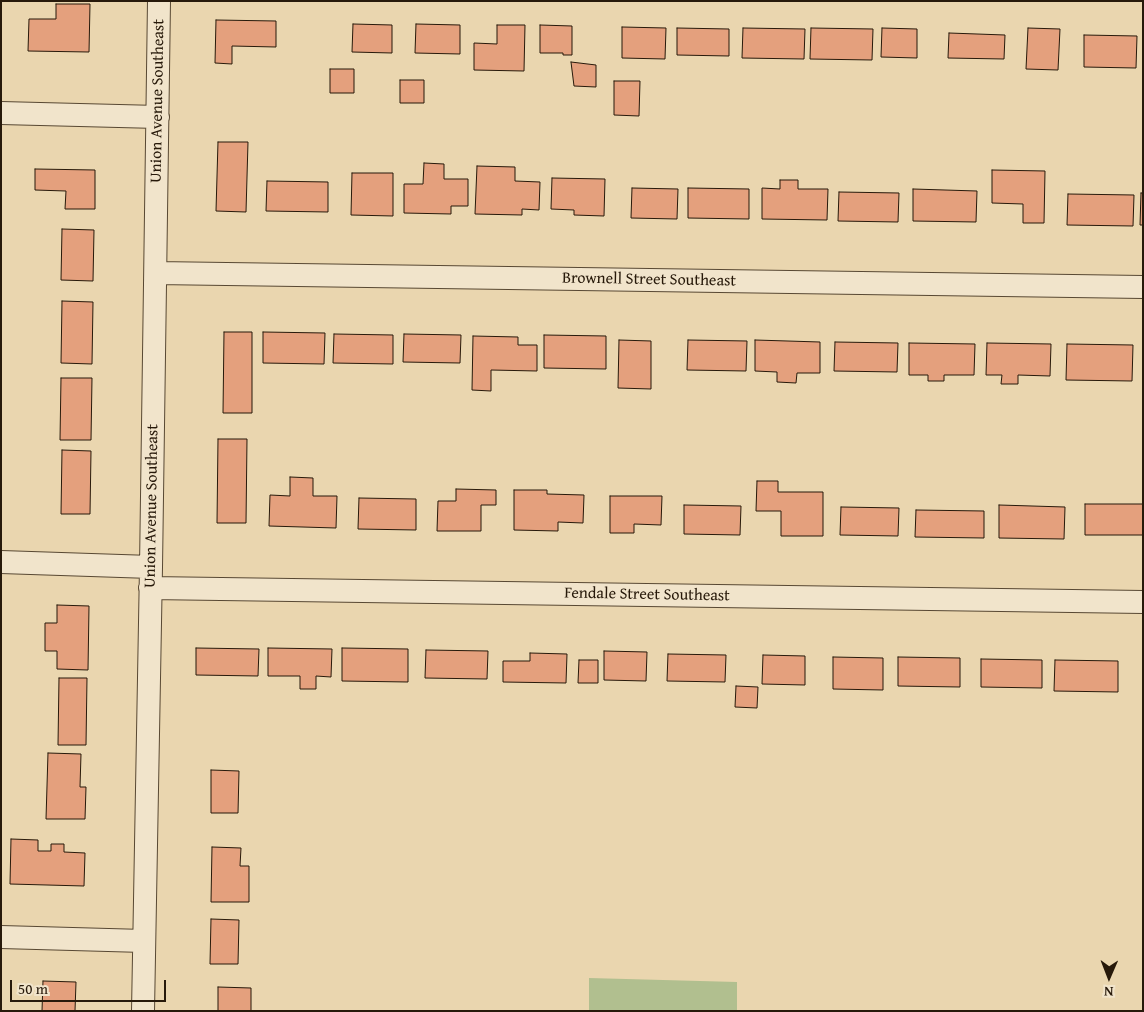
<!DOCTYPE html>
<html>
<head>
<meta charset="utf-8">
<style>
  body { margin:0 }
  #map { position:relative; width:1144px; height:1012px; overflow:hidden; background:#ead6af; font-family:"Gentium Book Plus",serif }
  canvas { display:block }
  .frame { position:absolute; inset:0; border:2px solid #27190a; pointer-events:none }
  .north { position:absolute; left:1084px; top:952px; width:50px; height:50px; -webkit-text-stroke:4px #f1e4cb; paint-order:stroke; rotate:181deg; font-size:14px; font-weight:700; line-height:20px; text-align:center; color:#27190a }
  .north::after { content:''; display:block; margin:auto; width:18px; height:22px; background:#27190a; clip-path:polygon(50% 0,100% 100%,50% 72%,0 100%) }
  .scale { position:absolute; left:10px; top:980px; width:156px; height:22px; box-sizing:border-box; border:2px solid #27190a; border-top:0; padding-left:6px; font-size:15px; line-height:18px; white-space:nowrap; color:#27190a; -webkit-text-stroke:4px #f1e4cb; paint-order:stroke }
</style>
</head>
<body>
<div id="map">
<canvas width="1144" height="1012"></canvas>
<div class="frame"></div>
<div class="north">N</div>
<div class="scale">50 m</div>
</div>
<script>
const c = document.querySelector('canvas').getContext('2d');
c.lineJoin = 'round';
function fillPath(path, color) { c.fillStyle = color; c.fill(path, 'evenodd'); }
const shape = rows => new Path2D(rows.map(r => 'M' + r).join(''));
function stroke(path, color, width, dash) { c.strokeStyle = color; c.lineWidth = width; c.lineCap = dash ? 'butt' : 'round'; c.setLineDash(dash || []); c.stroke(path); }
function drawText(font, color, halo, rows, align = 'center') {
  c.font = font + ' "Gentium Book Plus",serif'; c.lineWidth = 4; c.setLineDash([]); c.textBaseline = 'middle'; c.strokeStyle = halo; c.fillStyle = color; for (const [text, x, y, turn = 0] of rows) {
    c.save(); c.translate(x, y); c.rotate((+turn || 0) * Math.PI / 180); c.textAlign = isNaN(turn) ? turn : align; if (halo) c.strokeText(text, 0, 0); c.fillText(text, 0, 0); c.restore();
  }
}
fillPath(shape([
  [589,978,737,982,737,1011,589,1011]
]), '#b1bf8f');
const building = shape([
  [56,4,90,4,89,52,28,51,29,19,56,19,56,4],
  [216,20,276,21,276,47,232,46,232,64,215,63,216,20],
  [353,24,392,25,392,53,352,52,353,24],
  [416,24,460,25,460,54,415,53,416,24],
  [497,25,525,25,524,71,474,70,474,43,497,44,497,25],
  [540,25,572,26,572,55,563,55,563,53,540,53,540,25],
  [622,27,666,28,665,59,622,58,622,27],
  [677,28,729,29,729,56,677,55,677,28],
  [743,28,805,29,804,59,742,58,743,28],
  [811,28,873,29,872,60,810,59,811,28],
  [882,28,917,29,917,58,881,57,882,28],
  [1028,28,1060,29,1058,70,1026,69,1028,28],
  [949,33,1005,35,1004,59,948,58,949,33],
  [1084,35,1137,36,1136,68,1084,67,1084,35],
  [571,62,596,65,596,87,574,86,571,62],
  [330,69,354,69,354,93,330,93,330,69],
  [400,80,424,80,424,103,400,103,400,80],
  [614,81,640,81,639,116,614,115,614,81],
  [218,142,248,142,246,212,216,211,218,142],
  [424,163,444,164,444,179,468,179,468,206,451,206,451,214,404,213,404,184,423,184,424,163],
  [477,166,515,167,515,181,540,182,539,210,522,209,522,215,475,214,477,166],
  [35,169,95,170,95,209,65,209,66,191,35,190,35,169],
  [992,170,1045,171,1044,223,1023,223,1023,204,992,203,992,170],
  [352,173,393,173,393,216,351,215,352,173],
  [552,178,605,179,604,216,574,215,574,210,551,209,552,178],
  [780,180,798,180,798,189,828,189,827,220,762,219,762,188,780,189,780,180],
  [267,181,328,182,328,212,266,211,267,181],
  [632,188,678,189,677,219,631,218,632,188],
  [688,188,749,189,749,219,688,218,688,188],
  [913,189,977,191,976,222,913,221,913,189],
  [839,192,899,193,898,222,838,221,839,192],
  [1141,193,1143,193,1143,225,1140,225,1141,193],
  [1068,194,1134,195,1133,226,1067,225,1068,194],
  [62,229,94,230,93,281,61,280,62,229],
  [62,301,93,302,92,364,61,363,62,301],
  [224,332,252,332,252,413,223,413,224,332],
  [263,332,325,333,324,364,263,363,263,332],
  [334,334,393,335,393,364,333,363,334,334],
  [404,334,461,335,460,363,403,362,404,334],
  [544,335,606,336,606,369,544,368,544,335],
  [473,336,518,337,518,345,537,345,537,371,491,370,491,391,472,390,473,336],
  [619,340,651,341,651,389,618,388,619,340],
  [688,340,747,341,746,371,687,370,688,340],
  [755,340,820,342,820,373,797,373,796,383,777,382,777,372,755,371,755,340],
  [835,342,898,343,897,372,834,371,835,342],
  [909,343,975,344,974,375,944,375,944,381,928,381,928,375,909,375,909,343],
  [987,343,1051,344,1050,376,1018,375,1018,384,1001,384,1002,375,986,375,987,343],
  [1067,344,1133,345,1132,381,1066,380,1067,344],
  [61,378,92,378,91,440,60,440,61,378],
  [218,439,247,439,246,523,217,523,218,439],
  [62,450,91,451,90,514,61,514,62,450],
  [290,477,313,478,313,496,337,496,336,528,269,526,270,495,290,496,290,477],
  [757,481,778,481,778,492,823,492,823,536,781,536,781,511,756,511,757,481],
  [456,489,496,490,496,505,481,505,481,531,437,531,438,501,456,501,456,489],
  [514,490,547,490,547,494,584,495,583,523,558,522,558,531,514,530,514,490],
  [610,496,662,496,661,525,634,524,634,533,610,533,610,496],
  [359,498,416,499,416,530,358,529,359,498],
  [1085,504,1143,504,1143,535,1085,535,1085,504],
  [684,505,741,506,740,535,684,534,684,505],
  [999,505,1065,507,1064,539,999,538,999,505],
  [841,507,899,508,898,536,840,535,841,507],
  [916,510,984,511,984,538,915,537,916,510],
  [57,605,89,606,88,670,57,669,57,651,45,651,45,623,57,623,57,605],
  [196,648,259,649,258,676,196,675,196,648],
  [268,648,332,649,331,677,316,676,316,689,300,689,300,676,268,676,268,648],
  [342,648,408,649,408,682,342,681,342,648],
  [426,650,488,651,487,679,425,678,426,650],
  [604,651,647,652,646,681,604,680,604,651],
  [530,653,567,654,566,683,503,682,503,661,530,661,530,653],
  [668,654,726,655,725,682,667,681,668,654],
  [763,655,805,656,805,685,762,684,763,655],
  [833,657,883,658,883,690,833,689,833,657],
  [898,657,960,658,960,687,898,686,898,657],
  [981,659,1042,660,1042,688,981,687,981,659],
  [579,660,598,660,598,683,578,683,579,660],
  [1055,660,1118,661,1118,692,1054,691,1055,660],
  [59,678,87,678,86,745,58,745,59,678],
  [736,686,758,687,757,708,735,707,736,686],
  [48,753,81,754,80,787,86,787,85,819,46,819,48,753],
  [211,770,239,771,238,813,211,813,211,770],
  [11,839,38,840,38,851,51,851,51,844,64,844,64,852,85,853,84,886,10,884,11,839],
  [212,847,241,848,240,866,249,866,249,902,211,902,212,847],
  [211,919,239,920,238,964,210,964,211,919],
  [43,981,76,982,75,1011,42,1011,43,981],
  [218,987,251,988,251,1011,218,1011,218,987]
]);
fillPath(building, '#e4a07d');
stroke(building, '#27190a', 1);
const street = shape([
  [1,113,158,117],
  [156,273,1143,287],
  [1,562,151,567],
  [150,588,1143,602],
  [1,937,144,941],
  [143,1011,151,567,159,1]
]);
stroke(street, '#584833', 24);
stroke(street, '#f1e4cb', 22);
drawText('16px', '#27190a', '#f1e4cb', [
  ["Union Avenue Southeast",158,101,-89],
  ["Brownell Street Southeast",649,280,1],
  ["Union Avenue Southeast",152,506,-89],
  ["Fendale Street Southeast",647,595,1]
]);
</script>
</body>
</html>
